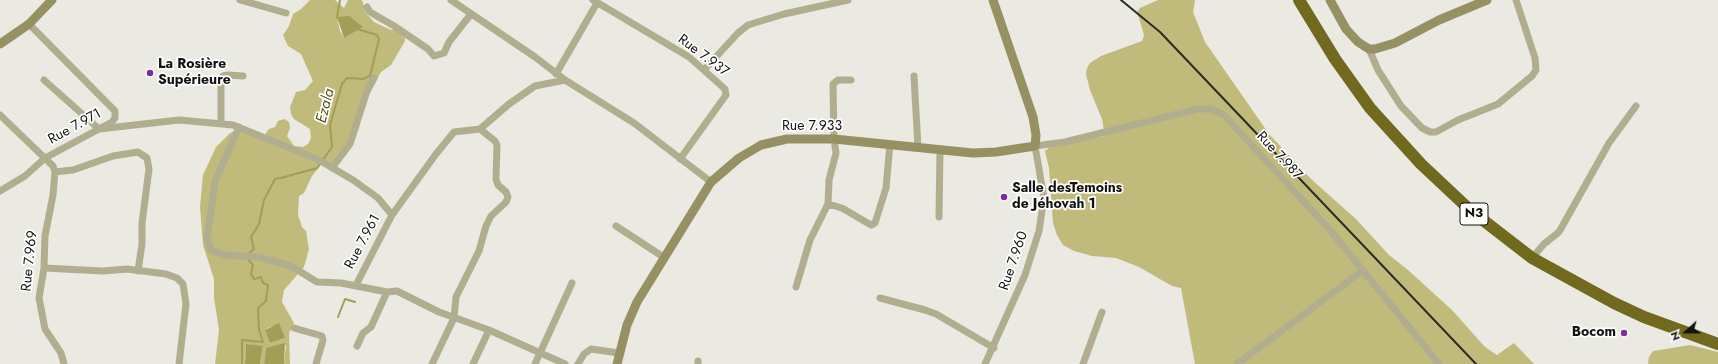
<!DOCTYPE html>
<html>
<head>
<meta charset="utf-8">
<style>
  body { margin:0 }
  #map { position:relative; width:1718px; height:364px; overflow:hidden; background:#eae9e2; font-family:Jost,sans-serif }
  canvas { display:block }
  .north { position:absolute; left:1666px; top:312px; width:40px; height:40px; -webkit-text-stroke:3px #fffffe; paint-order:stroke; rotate:249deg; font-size:11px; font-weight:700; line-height:16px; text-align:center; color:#121210 }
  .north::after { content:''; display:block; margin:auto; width:14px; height:18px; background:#121210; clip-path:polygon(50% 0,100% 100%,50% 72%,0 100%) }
</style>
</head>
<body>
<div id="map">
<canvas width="1718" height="364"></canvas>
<div class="north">N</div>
</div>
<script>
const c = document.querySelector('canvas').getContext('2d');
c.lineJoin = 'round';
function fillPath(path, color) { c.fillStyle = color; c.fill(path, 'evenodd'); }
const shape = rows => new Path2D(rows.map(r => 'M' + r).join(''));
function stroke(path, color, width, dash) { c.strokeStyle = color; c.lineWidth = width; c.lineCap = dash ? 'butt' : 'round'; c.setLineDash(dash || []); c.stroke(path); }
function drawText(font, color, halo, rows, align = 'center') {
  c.font = font + ' Jost,sans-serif'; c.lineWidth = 3.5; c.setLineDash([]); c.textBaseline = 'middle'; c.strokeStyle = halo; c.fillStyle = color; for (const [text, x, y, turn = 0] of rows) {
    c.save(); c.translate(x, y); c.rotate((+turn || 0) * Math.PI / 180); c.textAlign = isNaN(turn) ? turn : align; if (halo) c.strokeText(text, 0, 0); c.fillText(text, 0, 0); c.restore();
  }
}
fillPath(shape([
  [310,0,335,0,344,8,348,0,362,0,366,13,374,22,391,30,401,27,404,32,405,41,391,65,381,72,369,94,361,113,359,128,348,150,333,165,321,165,312,176,304,193,299,196,298,215,302,227,306,231,309,249,304,267,284,290,282,302,294,323,289,333,290,364,284,364,286,345,266,348,264,364,260,364,263,347,246,344,245,364,215,364,219,330,214,298,214,279,203,245,200,207,203,175,216,147,230,133,235,131,254,130,264,136,269,129,275,127,278,121,284,119,289,122,290,128,287,136,294,146,303,147,308,144,311,138,310,129,294,119,291,114,290,107,296,92,305,90,313,81,301,54,288,46,283,35,289,26,293,14,301,9],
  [337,17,362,27,344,38,340,31],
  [272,326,285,338,270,343,266,329],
  [1158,0,1195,0,1193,12,1205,42,1269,134,1311,179,1356,219,1389,255,1408,270,1452,310,1485,347,1497,355,1514,343,1534,364,1195,364,1181,288,1172,286,1139,267,1116,258,1092,256,1074,251,1063,245,1057,235,1053,223,1049,168,1045,151,1050,147,1105,136,1102,119,1090,90,1086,74,1087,68,1090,63,1101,56,1142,41,1144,35,1137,12,1140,8],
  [1690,345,1718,352,1718,364,1648,364,1649,357,1653,351]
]), '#c1bb7b');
fillPath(shape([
  [349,16,363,27,344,38,337,17],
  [279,323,285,338,270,343,265,330],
  [285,343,284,364,264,364,266,348],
  [246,344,263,346,260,364,245,364]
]), '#a49d55');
stroke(shape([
  [339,20,337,17,340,0],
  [248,254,254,249,251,237,259,224,264,200,275,179,281,178,317,168,332,147,330,125,342,84,347,78,363,79,370,76,379,39,377,35,357,29],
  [338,317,345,299,355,302],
  [242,364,242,340,263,342,259,330,258,308,266,301,268,285,263,283,261,277,254,279,251,274,253,265,247,258]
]), '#a49d55', 2);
stroke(shape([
  [240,0,286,13],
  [451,0,535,57,565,80,634,123,711,182],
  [593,0,689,57,725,89,726,95,680,159],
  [367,7,370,12,394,26,428,49,434,56,444,53,449,42,471,14],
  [1369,49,1378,70,1401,106,1422,128,1430,132,1436,132,1458,120,1498,104,1532,76,1536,70,1535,58,1516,0],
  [704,70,738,33,748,25,784,14,848,0],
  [556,74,597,3],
  [914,76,918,148],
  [44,80,99,129,179,120,233,125,319,160,353,180,378,198,392,215],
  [0,115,53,166,55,172,53,195,45,236,44,268,39,298,45,329,61,353,64,364],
  [221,123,221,85,223,76,228,75,243,76],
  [239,127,215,181,207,239,211,250,224,255,258,257,291,266,317,282,341,283,387,292,397,291,439,312,489,330,565,364],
  [332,168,350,144,367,91,374,78],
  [55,172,73,170,113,156,138,152,147,158,149,169,142,223,142,244,138,271],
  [0,191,25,176,45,158,112,122,115,118,115,111,29,24],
  [828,204,842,208,871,225,875,223,886,188,890,144],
  [939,217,940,150],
  [616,226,665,258],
  [1532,258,1544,244,1559,232,1609,143,1636,106],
  [44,268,103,271,127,269,166,274,177,278,183,284,186,304,179,364],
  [356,285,392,215,436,154,454,132,480,129,509,104,535,86,565,80],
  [796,287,810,240,828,204,829,180,836,153,834,139,833,84,838,80,851,80],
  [880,298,925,310,936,314,994,348],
  [294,328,322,336,323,340,316,364],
  [357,346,363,333,371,327,387,292],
  [432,364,454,318,456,297,479,251,486,226,491,216,506,202,508,197,506,192,498,185,496,179,497,145,495,141,480,129],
  [473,364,489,330],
  [535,364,572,283],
  [578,364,584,354,591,349,619,353],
  [698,364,698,361],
  [985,364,1025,275,1039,231,1044,198,1035,146,1065,142,1198,109,1211,109,1224,115,1330,230,1439,364],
  [1083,364,1102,312],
  [1237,364,1362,271]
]), '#b1ae8f', 7);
stroke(shape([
  [1330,0,1346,29,1358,42,1369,49,1375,49,1395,43,1439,20,1487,0],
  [0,44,29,24,52,0],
  [617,364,627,325,637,302,711,182,739,158,761,145,787,139,834,139,973,153,996,152,1035,146,1036,135,1033,117,993,0]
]), '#959163', 9);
stroke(shape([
  [1299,0,1335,59,1370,108,1421,164,1470,210,1532,258,1614,303,1644,317,1718,344]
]), '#71691e', 12);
stroke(shape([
  [1121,0,1160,32,1476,364]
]), '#292926', 2);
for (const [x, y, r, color] of [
  [150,73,4,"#7b2c9d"],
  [1004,197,4,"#7b2c9d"],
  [1624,333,4,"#7b2c9d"]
]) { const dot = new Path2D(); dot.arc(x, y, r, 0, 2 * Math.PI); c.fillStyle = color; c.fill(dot); stroke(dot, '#fffffe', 1.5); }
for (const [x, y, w] of [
  [1474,214,28]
]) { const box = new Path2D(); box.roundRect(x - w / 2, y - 11, w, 22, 3); c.fillStyle = '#fffffe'; c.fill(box); stroke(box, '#121210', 1); }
drawText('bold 13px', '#121210', null, [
  ["N3",1474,214]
]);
drawText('14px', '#121210', '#fffffe', [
  ["Rue 7.937",703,56,37],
  ["Rue 7.971",75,127,-29],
  ["Rue 7.933",812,127],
  ["Rue 7.987",1279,156,47],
  ["Rue 7.961",363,242,-62],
  ["Rue 7.969",30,261,-84],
  ["Rue 7.960",1014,261,-71]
]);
drawText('bold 14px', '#121210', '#fffffe', [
  ["La Rosière",158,65],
  ["Supérieure",158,81],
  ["Salle desTemoins",1012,189],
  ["de Jéhovah 1",1012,205],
  ["Bocom",1616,333,"right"]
], 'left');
drawText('italic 15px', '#58531c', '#fffffe', [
  ["Ezala",326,106,-76]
]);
</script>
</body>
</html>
